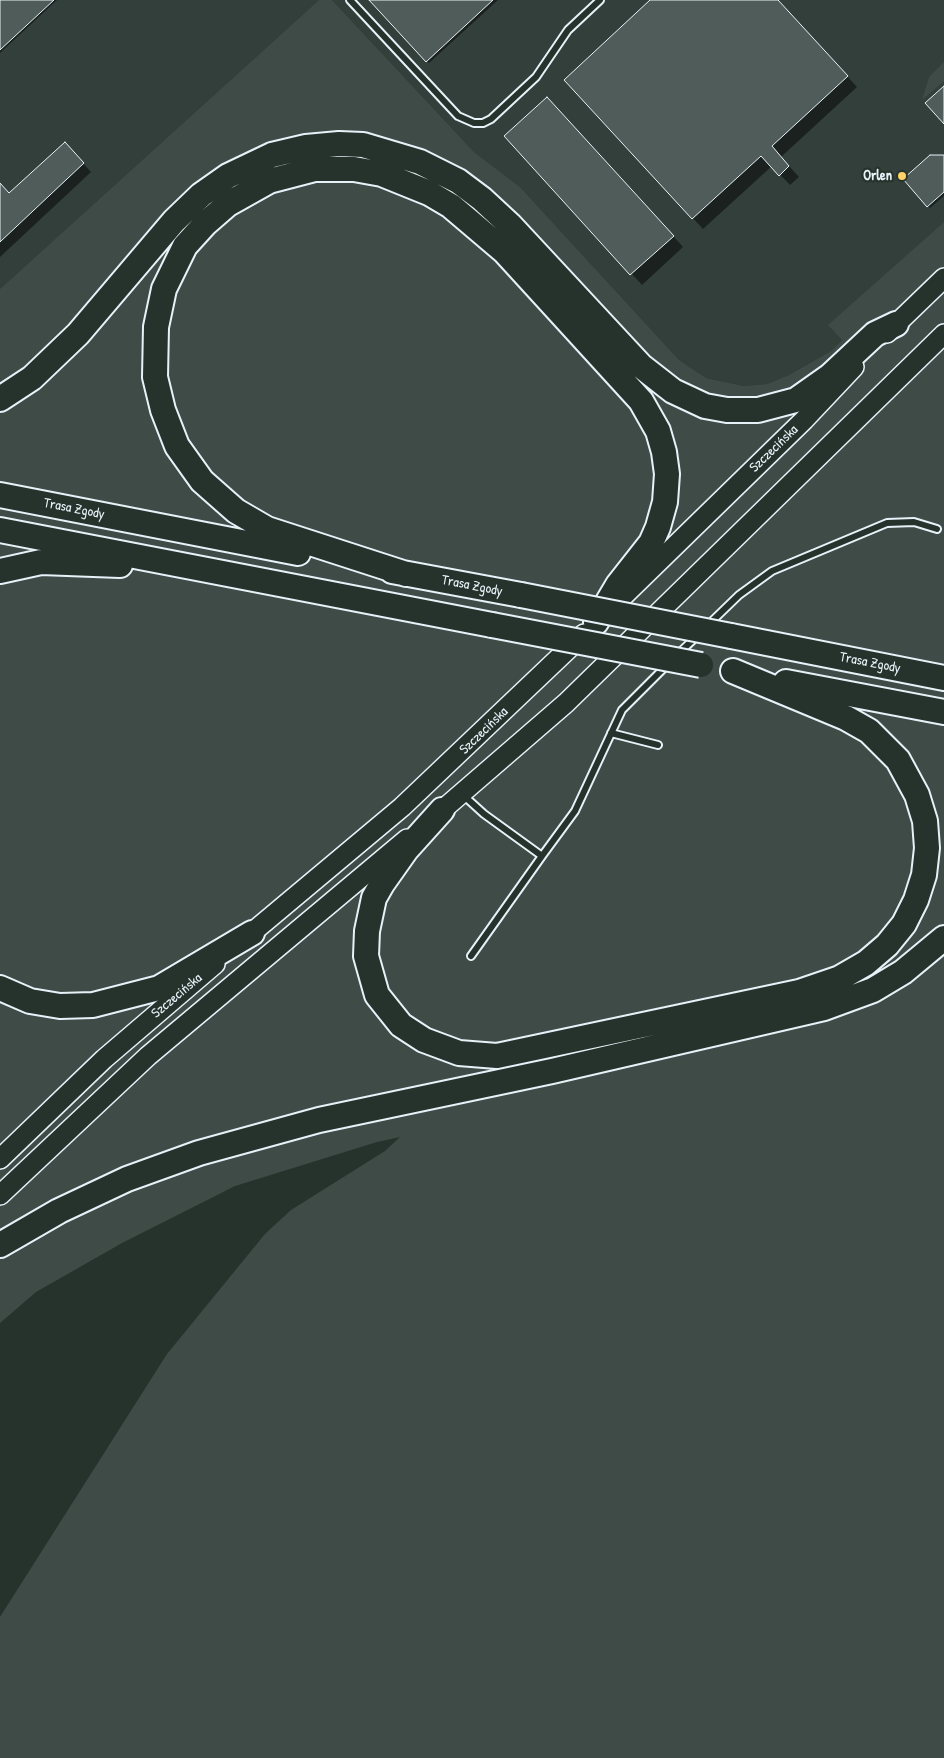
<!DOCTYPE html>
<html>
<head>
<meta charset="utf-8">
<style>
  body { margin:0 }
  canvas { display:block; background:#26332d }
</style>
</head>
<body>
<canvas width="944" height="1758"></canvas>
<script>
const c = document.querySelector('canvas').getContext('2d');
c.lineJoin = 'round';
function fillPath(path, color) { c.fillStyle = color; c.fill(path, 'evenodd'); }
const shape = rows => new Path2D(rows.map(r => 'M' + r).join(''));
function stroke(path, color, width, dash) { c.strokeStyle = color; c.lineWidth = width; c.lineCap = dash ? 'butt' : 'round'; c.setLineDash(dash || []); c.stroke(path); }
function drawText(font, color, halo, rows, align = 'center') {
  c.font = font + ' "Patrick Hand",sans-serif'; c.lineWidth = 4.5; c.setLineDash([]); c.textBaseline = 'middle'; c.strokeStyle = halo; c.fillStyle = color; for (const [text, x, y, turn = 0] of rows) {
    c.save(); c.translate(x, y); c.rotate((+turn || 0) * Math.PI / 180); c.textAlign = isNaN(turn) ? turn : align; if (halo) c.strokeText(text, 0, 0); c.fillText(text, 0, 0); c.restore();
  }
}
fillPath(shape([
  [0,0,319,0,0,289],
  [332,0,944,0,944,222,829,325,842,340,831,351,789,375,767,384,744,386,706,378,679,360,520,187,474,152]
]), '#333f3a');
fillPath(shape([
  [319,0,332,0,474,152,520,187,679,360,706,378,744,386,767,384,789,375,831,351,842,340,828,325,944,222,944,1758,0,1758,0,1617,167,1354,265,1234,291,1210,385,1151,400,1137,377,1142,235,1186,122,1243,36,1292,0,1323,0,289],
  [944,62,944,81,922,100,929,77]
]), '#3e4b47');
fillPath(shape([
  [0,0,57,0,0,53],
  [370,0,498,0,429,63],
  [652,0,777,0,857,87,781,157,799,177,790,185,772,166,703,229,565,80],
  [558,109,683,247,642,285,506,136],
  [73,152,91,172,0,257,0,185,10,195],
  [944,154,944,196,930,208,904,179]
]), '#0007');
const building = shape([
  [0,0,54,0,0,50,0,0],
  [369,0,493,0,426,62,369,0],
  [650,0,778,0,848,76,772,146,789,166,779,176,761,156,692,219,564,80,650,0],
  [944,86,944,124,925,103,944,86],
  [547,97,674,236,630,275,504,136,547,97],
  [65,142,84,163,0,242,0,183,9,193,65,142],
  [930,155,944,155,944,192,927,207,903,179,930,155]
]);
fillPath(building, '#505c59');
stroke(building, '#e8f1f8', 1);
const lane = shape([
  [350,0,458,116,474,123,483,123,491,119,536,77,568,30,600,0],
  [707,626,739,595,772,571,887,523,914,522,937,529],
  [678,654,698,635],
  [611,733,658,745],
  [462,794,484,814,542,856,471,956],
  [542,856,575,811,622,710,667,665]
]);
const secondary = shape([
  [887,333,944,278],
  [609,610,804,420,854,367],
  [433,818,566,703,944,334],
  [242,941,402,807,584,634],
  [0,1159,104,1059,215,964],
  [0,1195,148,1056,407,839]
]);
const highway = shape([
  [0,399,32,378,78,334,174,221,201,195,228,176,272,155,306,147,339,144,363,145,420,162,458,181,482,199,510,225,641,366,673,391,705,406,727,410,758,410,796,400,830,376,875,334,896,324],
  [0,495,298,553],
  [0,530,492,625],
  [0,571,41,562,120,565],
  [392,571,521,595],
  [406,574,267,529,236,511,202,481,177,446,163,410,155,377,156,327,164,289,185,246,205,224,228,204,269,181,315,169,354,169,382,174,429,193,451,206,504,251,641,401,658,431,664,452,667,474,665,502,658,527,651,543,618,585,596,622],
  [731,636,944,678],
  [786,682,944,712],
  [442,810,406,850,382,884,374,898,367,931,366,956,377,995,401,1025,424,1040,459,1053,497,1056,799,992,840,978,866,963,887,945,904,924,916,900,924,875,927,848,925,821,917,795,898,760,869,731,846,718,733,671],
  [0,988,30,1001,60,1006,93,1005,159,988,252,933],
  [0,1245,59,1211,127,1179,199,1153,319,1120,552,1071,824,1008,873,990,903,972,944,938]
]);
stroke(lane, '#e8f1f8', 10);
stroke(secondary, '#e8f1f8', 22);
stroke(highway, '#e8f1f8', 28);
stroke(lane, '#26332d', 6);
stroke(secondary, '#26332d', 19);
stroke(highway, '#26332d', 24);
const highwayBridge = shape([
  [521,595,731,636],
  [492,625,701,665]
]);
stroke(highwayBridge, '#e8f1f8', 28, []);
stroke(highwayBridge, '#26332d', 24);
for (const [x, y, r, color] of [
  [902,176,5,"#ffd166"]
]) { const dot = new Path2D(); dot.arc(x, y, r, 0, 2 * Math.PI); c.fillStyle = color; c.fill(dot); stroke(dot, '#26332d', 2); }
drawText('bold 14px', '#e8f1f8', '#26332d', [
  ["Orlen",892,176]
], 'right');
drawText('14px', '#e8f1f8', '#26332d', [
  ["Szczecińska",774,449,-44],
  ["Trasa Zgody",74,509,11],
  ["Trasa Zgody",472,586,11],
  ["Trasa Zgody",870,663,11],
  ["Szczecińska",484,731,-44],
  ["Szczecińska",177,996,-40]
]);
</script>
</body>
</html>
